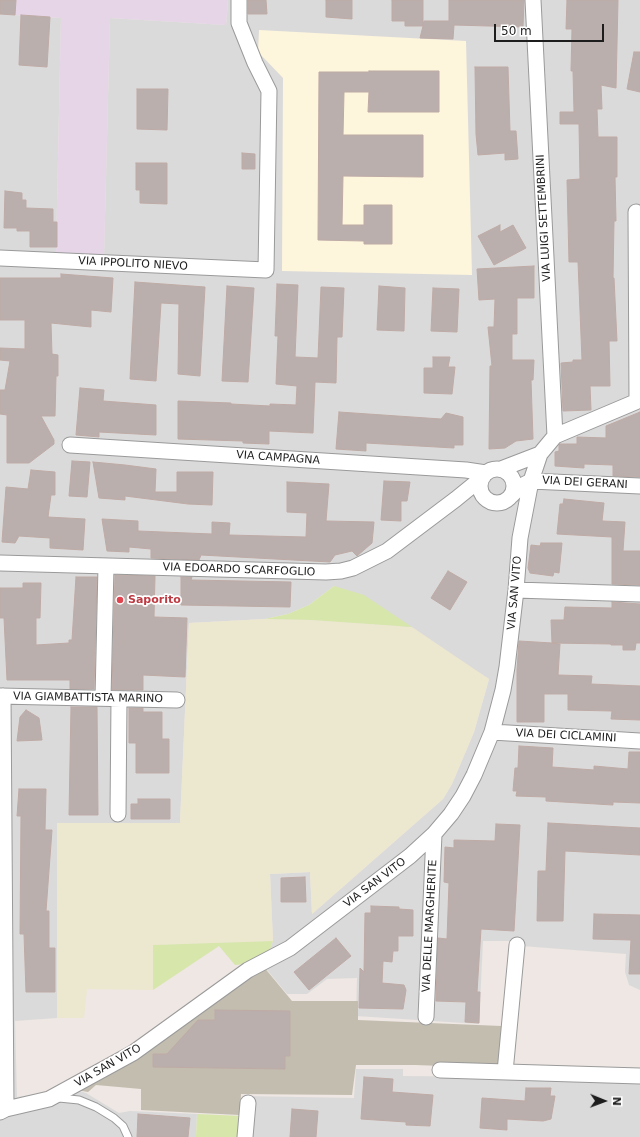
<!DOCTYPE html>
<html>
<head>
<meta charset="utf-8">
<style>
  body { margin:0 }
  #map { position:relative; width:640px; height:1137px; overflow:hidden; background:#eee7e3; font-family:"DejaVu Sans",sans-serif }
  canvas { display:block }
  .north { position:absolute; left:584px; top:1081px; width:40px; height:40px; -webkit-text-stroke:3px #fff; paint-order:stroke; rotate:91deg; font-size:11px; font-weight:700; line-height:16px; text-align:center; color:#1d1d1d }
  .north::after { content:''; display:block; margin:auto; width:14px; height:18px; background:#1d1d1d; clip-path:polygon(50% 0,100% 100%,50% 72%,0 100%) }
  .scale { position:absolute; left:494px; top:24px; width:110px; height:18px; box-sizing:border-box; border:2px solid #1d1d1d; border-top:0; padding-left:5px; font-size:12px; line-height:14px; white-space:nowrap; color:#1d1d1d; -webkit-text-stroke:3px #fff; paint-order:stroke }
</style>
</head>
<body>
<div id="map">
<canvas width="640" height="1137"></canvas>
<div class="north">N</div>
<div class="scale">50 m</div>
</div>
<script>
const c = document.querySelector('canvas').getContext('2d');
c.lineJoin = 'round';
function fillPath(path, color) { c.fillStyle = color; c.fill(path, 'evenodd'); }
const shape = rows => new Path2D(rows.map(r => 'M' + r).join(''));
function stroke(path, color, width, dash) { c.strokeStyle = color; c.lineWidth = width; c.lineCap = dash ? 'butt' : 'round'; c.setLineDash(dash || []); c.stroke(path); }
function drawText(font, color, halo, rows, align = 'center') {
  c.font = font + ' "DejaVu Sans",sans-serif'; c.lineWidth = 3.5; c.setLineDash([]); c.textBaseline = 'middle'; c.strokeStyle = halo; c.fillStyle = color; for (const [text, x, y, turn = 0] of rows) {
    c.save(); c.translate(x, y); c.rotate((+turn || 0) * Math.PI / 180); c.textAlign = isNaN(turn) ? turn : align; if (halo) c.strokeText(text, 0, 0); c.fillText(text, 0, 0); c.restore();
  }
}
fillPath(shape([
  [228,0,640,0,640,990,629,985,625,972,626,954,522,946,522,941,483,941,479,1024,356,1016,357,978,327,979,307,994,287,994,263,965,273,941,270,874,310,872,312,914,443,799,452,784,474,732,489,679,334,586,309,605,288,614,265,619,189,623,180,823,57,823,57,1018,15,1021,17,1097,61,1090,73,1089,86,1093,119,1113,130,1111,197,1114,196,1137,0,1137,0,14,61,18,56,254,104,256,110,18,226,25],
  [356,1069,403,1069,403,1076,510,1077,640,1084,640,1137,240,1137,243,1096,354,1098]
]), '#dbdada');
fillPath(shape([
  [0,0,228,0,226,25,110,18,104,256,56,254,61,18,0,14]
]), '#e5d5e7');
fillPath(shape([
  [259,30,466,41,472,275,282,271,283,78,258,52]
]), '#fdf5dc');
fillPath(shape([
  [263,966,292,1001,358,1001,358,1020,501,1026,500,1068,415,1065,356,1065,352,1095,241,1094,240,1115,141,1110,141,1089,96,1085,88,1092,71,1089]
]), '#c2bdaf');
fillPath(shape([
  [265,619,311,620,412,627,489,679,474,732,452,784,443,799,312,914,310,872,270,874,273,941,154,945,153,990,87,989,84,1018,57,1018,57,823,180,823,189,623]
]), '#ece7cf');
fillPath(shape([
  [334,586,364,595,412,627,311,620,265,619,288,614,309,605],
  [273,941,269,952,256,963,235,965,219,946,153,990,153,945],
  [197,1114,241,1116,240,1137,196,1137]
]), '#d7e6ab');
const building = shape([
  [0,0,16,0,15,15,0,14,0,0],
  [248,0,266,0,267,14,248,14,248,0],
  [326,0,352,0,352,19,326,17,326,0],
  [392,0,423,0,423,26,424,21,449,21,449,0,524,0,523,27,454,25,453,39,420,38,423,26,405,26,405,21,392,21,392,0],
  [567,0,618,0,616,88,601,85,602,109,597,109,598,137,617,137,617,177,615,177,616,221,614,221,613,278,614,278,617,341,609,341,610,386,590,386,591,410,563,411,561,363,573,362,573,360,582,360,578,262,569,262,567,180,580,179,579,124,560,124,560,112,574,112,573,71,571,71,572,29,566,29,567,0],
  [21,15,50,17,47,67,19,65,21,15],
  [634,52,640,52,640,92,627,89,634,52],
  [475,67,508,67,510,131,516,131,518,159,505,160,505,153,478,155,476,134,475,67],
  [369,71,439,71,439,112,368,112,369,92,344,92,343,135,423,135,423,177,343,176,342,225,364,225,364,205,392,205,392,244,364,244,364,241,318,240,319,72,369,72,369,71],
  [137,89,168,89,167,130,137,129,137,89],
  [242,153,255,154,255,169,242,169,242,153],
  [136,163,167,163,167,204,140,203,140,190,136,190,136,163],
  [5,191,22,193,22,200,26,200,26,208,53,209,53,222,57,222,57,247,30,247,30,231,17,231,17,228,4,228,5,191],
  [500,225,500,232,513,225,526,248,494,265,478,236,500,225],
  [534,266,534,298,517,298,517,334,512,334,512,360,534,360,533,380,531,380,533,439,516,441,505,448,489,449,490,366,492,366,488,327,494,327,495,299,479,300,477,269,534,266],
  [61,274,113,278,111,312,91,310,91,327,51,323,52,354,58,355,58,376,56,376,55,416,41,416,54,440,54,444,29,463,7,463,7,415,0,414,0,390,5,390,10,361,0,360,0,348,25,349,25,320,0,320,0,278,61,278,61,274],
  [135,282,205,287,200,376,178,374,179,304,161,303,156,381,130,379,135,282],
  [277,284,298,285,295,357,318,358,321,287,344,288,342,337,337,337,336,383,315,382,313,433,269,431,269,444,243,443,243,441,178,439,178,401,231,403,231,404,270,406,270,404,296,405,297,386,276,384,278,336,275,336,277,284],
  [227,286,254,288,248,382,222,381,227,286],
  [379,286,405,288,404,331,377,330,379,286],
  [433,288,459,289,457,332,431,331,433,288],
  [433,357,450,357,448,367,455,367,452,394,424,393,424,368,433,368,433,357],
  [80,388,104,390,103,401,156,405,156,435,99,432,99,437,76,435,80,388],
  [339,412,441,419,446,413,463,417,463,445,454,445,454,448,366,443,366,451,336,449,339,412],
  [640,412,640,477,613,476,613,465,584,464,584,468,555,466,555,452,559,451,559,445,560,444,577,444,577,437,606,438,606,426,640,412],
  [72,461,90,462,87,497,69,496,72,461],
  [93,462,125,465,156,469,155,492,177,492,177,472,213,472,212,505,188,504,125,496,125,500,99,498,93,462],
  [31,470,55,472,55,495,51,495,48,517,85,519,83,550,50,548,50,538,19,536,15,543,2,542,6,487,28,489,31,470],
  [384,481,410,482,407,501,401,501,401,521,381,520,384,481],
  [287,482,329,484,326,521,374,522,372,543,357,556,352,551,335,555,330,562,201,555,199,560,151,558,151,549,129,547,129,552,107,551,102,519,138,521,138,531,212,534,212,522,230,523,229,535,306,537,307,513,287,512,287,482],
  [564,499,604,503,602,521,625,522,623,551,640,551,640,585,612,584,612,537,557,534,560,504,563,504,564,499],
  [541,543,562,543,559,573,554,572,553,576,530,573,528,568,531,545,540,546,541,543],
  [448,571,467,582,450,610,431,598,448,571],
  [115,575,155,576,154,617,187,618,185,677,143,675,143,690,112,690,115,575],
  [76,577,97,577,94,689,70,689,70,680,7,680,4,618,0,618,0,588,23,588,23,583,41,583,40,618,36,618,36,645,69,643,69,640,72,640,76,577],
  [181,577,192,577,191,580,291,582,290,607,181,605,181,577],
  [612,602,640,604,640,643,636,643,635,650,623,650,623,645,611,645,611,644,552,643,560,644,558,675,592,676,591,684,640,686,640,720,611,719,612,711,568,710,568,694,544,694,544,722,517,722,517,670,519,641,552,643,551,620,564,620,565,607,612,608,612,602],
  [71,707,97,707,98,815,69,815,71,707],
  [129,708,143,708,143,712,162,712,162,739,169,739,169,773,136,773,136,743,129,743,129,708],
  [26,710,39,718,42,740,17,741,20,717,26,710],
  [519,746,553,748,552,767,594,770,594,766,628,769,629,752,640,752,640,803,613,802,613,805,546,801,546,797,516,796,517,791,513,791,515,768,518,768,519,746],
  [19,789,46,789,45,830,52,830,46,911,49,911,49,948,55,948,55,992,26,992,24,934,20,934,21,816,17,816,19,789],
  [138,799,170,799,170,819,131,819,131,804,138,804,138,799],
  [548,823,640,828,640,855,565,851,563,921,537,921,538,871,546,871,548,823],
  [496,824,520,825,514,931,481,929,477,992,480,992,479,1023,465,1022,466,1002,436,1001,438,938,447,939,449,883,444,882,445,847,454,848,454,840,495,841,496,824],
  [305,877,306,902,281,902,281,878,305,877],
  [371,906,399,907,399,909,413,910,413,936,398,936,398,951,393,951,392,962,383,961,382,983,404,985,406,990,403,1009,359,1008,360,968,364,972,365,913,371,913,371,906],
  [594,914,640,915,640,974,629,974,631,940,593,939,594,914],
  [336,938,351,956,309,990,294,972,336,938],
  [215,1010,290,1011,290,1056,285,1056,285,1069,153,1067,153,1054,167,1054,198,1020,215,1020,215,1010],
  [364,1077,393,1079,392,1092,433,1095,430,1126,406,1125,406,1122,361,1119,364,1077],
  [526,1088,551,1088,550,1096,555,1096,551,1119,543,1121,507,1119,507,1130,480,1128,482,1098,525,1101,526,1088],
  [292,1109,318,1111,316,1137,290,1137,292,1109],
  [138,1114,190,1118,188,1137,137,1137,138,1114]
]);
fillPath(building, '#baafad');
stroke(building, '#bfaba6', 1);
const lane = shape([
  [59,1098,79,1100,96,1107,114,1118,123,1126,128,1137]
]);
const street = shape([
  [533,0,555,436],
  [636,212,637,401],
  [0,258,266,270,269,91,255,63,239,23,239,0],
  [70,445,466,470,486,473],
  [501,469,540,454],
  '480 486a17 17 0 1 1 34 0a17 17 0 1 1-34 0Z',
  [511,496,521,486,531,481,640,486],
  [0,563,326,572,341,571,353,568,387,551,456,499,483,477],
  [516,590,640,594],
  [0,696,177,700],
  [3,696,6,1109],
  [103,698,106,566],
  [492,732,640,741],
  [118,814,119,699],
  [426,1017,434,834],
  [440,1070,640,1076],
  [505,1072,517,945],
  [0,1112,6,1109,49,1099,133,1053,248,970,290,948,410,856,434,834,451,814,463,796,474,775,492,732,503,690,507,667,516,590,520,538,531,481,540,454,555,436,640,400],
  [245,1137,248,1103]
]);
stroke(lane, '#9a9a9a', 9);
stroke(street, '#9a9a9a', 17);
stroke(lane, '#fff', 7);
stroke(street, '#fff', 15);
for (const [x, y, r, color] of [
  [120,600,4,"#e0444e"]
]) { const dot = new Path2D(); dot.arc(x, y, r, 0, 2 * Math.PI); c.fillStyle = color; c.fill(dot); stroke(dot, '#fff', 1.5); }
drawText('11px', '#1d1d1d', '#fff', [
  ["VIA LUIGI SETTEMBRINI",544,218,-93],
  ["VIA IPPOLITO NIEVO",133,264,3],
  ["VIA CAMPAGNA",278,458,4],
  ["VIA DEI GERANI",585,483,3],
  ["VIA EDOARDO SCARFOGLIO",239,570,2],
  ["VIA SAN VITO",515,593,-85],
  ["VIA GIAMBATTISTA MARINO",88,698,1],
  ["VIA DEI CICLAMINI",566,736,3],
  ["VIA SAN VITO",375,883,-37],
  ["VIA DELLE MARGHERITE",430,926,-87],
  ["VIA SAN VITO",108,1066,-30]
]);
drawText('bold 11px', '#be3a42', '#fff', [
  ["Saporito",128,600]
], 'left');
</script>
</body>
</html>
